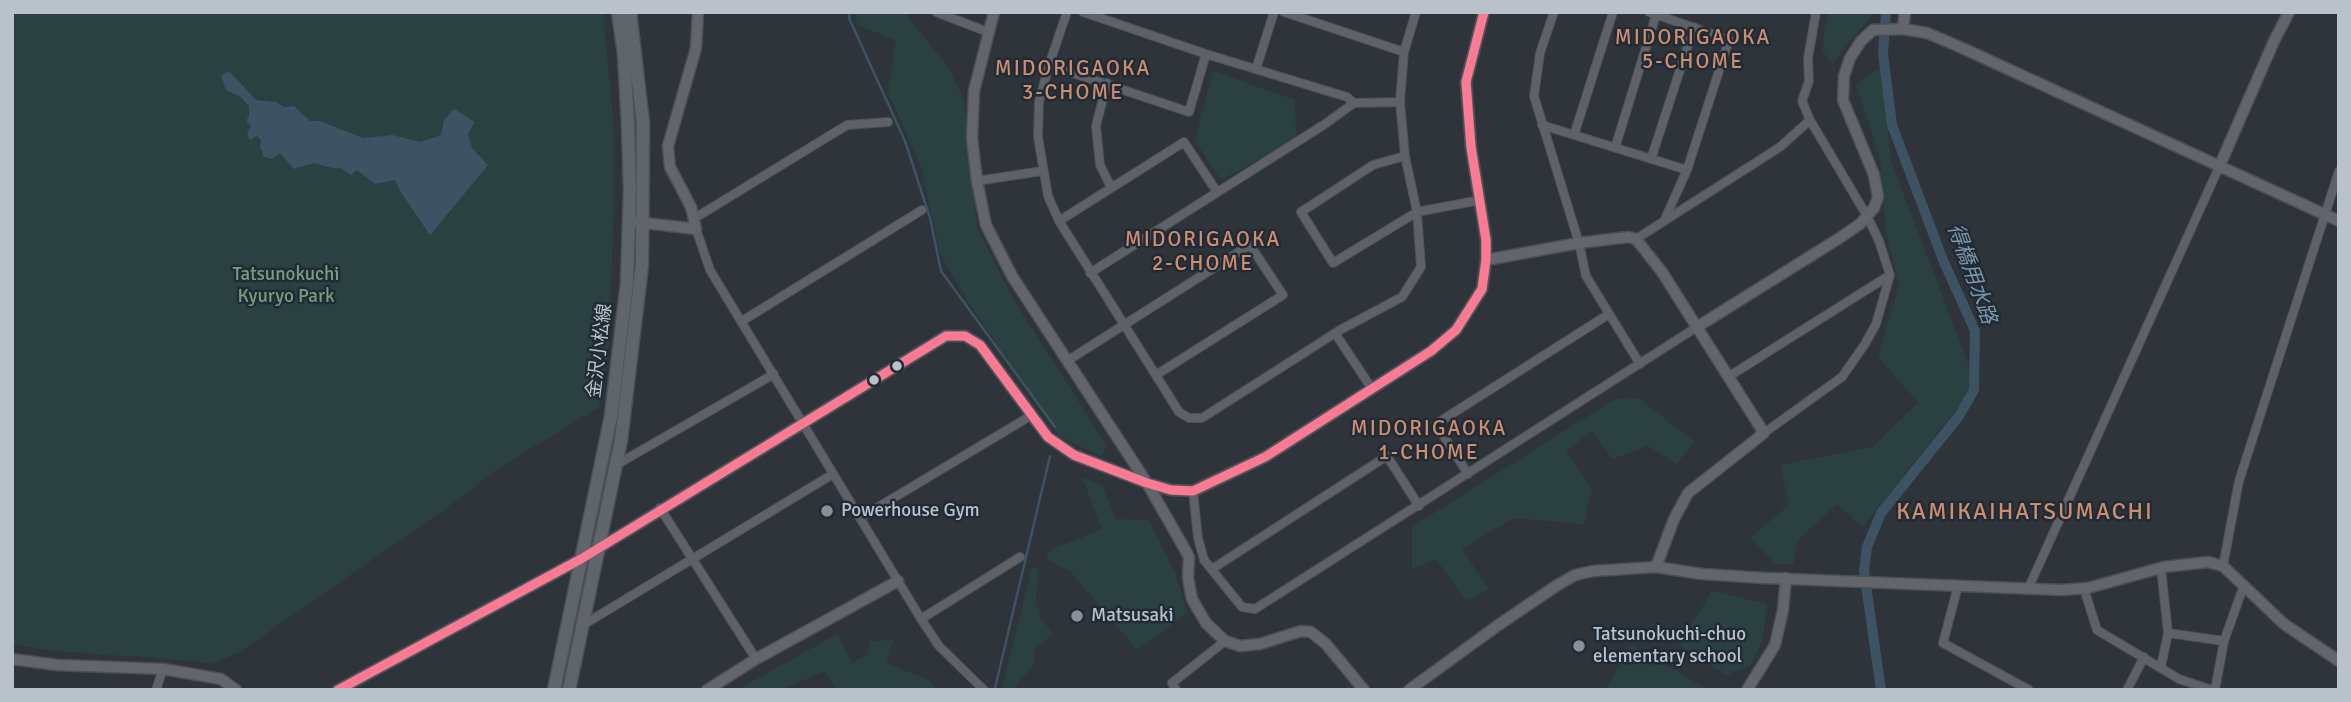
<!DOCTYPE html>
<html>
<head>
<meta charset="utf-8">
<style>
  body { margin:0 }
  #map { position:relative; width:2351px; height:702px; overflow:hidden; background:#2e343a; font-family:Signika,sans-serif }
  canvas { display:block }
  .frame { position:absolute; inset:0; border:14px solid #b9c1ca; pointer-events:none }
</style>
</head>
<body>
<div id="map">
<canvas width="2351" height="702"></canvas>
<div class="frame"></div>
</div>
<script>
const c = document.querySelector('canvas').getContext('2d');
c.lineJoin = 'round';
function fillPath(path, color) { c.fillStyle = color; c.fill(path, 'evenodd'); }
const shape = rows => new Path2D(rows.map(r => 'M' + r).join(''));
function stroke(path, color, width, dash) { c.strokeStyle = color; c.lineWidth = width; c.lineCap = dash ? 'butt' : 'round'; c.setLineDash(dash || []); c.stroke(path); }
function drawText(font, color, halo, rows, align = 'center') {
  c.font = font + ' Signika,"Noto Sans JP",sans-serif'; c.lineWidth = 5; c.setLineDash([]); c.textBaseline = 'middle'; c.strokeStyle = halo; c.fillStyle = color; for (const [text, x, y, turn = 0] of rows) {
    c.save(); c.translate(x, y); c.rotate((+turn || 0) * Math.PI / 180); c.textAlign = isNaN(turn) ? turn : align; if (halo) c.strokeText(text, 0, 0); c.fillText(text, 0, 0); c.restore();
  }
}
fillPath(shape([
  [12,12,603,12,614,130,614,207,609,343,599,407,496,470,448,507,241,651,215,663,57,651,12,644],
  [857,12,904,12,949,68,964,100,977,227,1012,297,1107,446,1101,456,1059,436,969,303,940,254,922,169,888,92,896,40,856,25],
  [1828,12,1874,12,1832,64,1822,50],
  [1881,67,1891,161,1976,385,1863,527,1837,504,1798,540,1793,564,1775,564,1750,538,1789,505,1780,465,1873,447,1918,403,1878,356,1899,286,1886,231,1880,159,1856,85],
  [1213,71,1295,100,1296,139,1221,180,1195,141],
  [1638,398,1694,441,1677,464,1648,446,1612,459,1593,431,1566,450,1591,489,1584,524,1513,518,1462,549,1489,589,1466,601,1436,559,1412,569,1412,527,1615,399],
  [1082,477,1102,485,1116,519,1148,520,1176,576,1187,613,1137,650,1070,571,1046,559,1050,550,1102,529],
  [1032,567,1039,568,1035,605,1040,609,1038,616,1053,633,1033,651,1034,664,1014,688,1002,687],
  [1712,591,1767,604,1763,640,1750,666,1726,675,1679,645],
  [837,634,852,663,868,654,869,641,893,640,886,663,929,680,938,690,837,690,824,671,781,690,737,690],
  [1632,645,1707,689,1605,690]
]), '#2b4141');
fillPath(shape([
  [229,71,256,100,276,102,284,107,294,106,310,121,320,121,363,138,392,135,421,142,441,135,444,120,454,109,475,122,468,134,472,148,488,165,430,235,400,191,395,180,375,184,357,170,351,175,341,168,332,168,314,163,294,169,280,153,272,159,262,156,263,152,260,148,261,140,257,136,250,140,247,134,251,126,246,122,249,115,249,106,242,98,226,90,221,76]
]), '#3d5263');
stroke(shape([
  [850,12,849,18,905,141,930,218,941,271,1055,427],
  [995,688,1050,456]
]), '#3d5263', 2.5);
stroke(shape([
  [1881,690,1864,571,1867,547,1881,513,1959,416,1974,390,1975,331,1943,260,1892,125,1883,54,1886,12]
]), '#3d5263', 10);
const street = shape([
  [936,12,988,32],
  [1067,12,1049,65,1039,102,1038,137,1048,196,1059,221,1179,412,1189,418,1202,418,1340,330,1402,297,1421,267,1417,212,1405,156,1400,102,1404,52,1416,12],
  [1083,12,1206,54,1347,97,1354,103],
  [1284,12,1404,52],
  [1554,12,1540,53,1534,96,1579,243,1586,276,1640,364],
  [1649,12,1729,40,1687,170,1664,221],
  [1049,65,1189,112,1206,54],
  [1256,69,1274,12],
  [1107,83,1096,126,1100,165,1111,187],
  [1542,125,1687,170],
  [1574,135,1613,12],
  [1615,148,1656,15],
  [1405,156,1373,165,1301,212,1333,263,1417,212,1480,200],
  [1651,159,1694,27],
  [977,181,1042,171],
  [695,218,847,125,888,122],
  [1059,221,1184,142,1217,192],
  [696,229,710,270,921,619,939,646,984,690],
  [1636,239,1780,147,1810,120],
  [1090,273,1325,124,1354,103,1400,102],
  [742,321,922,210],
  [1335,333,1372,389],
  [1067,361,1250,245,1283,295,1156,375],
  [1728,377,1890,275],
  [1764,433,1842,377,1865,344,1876,324,1890,275,1879,241,1867,216,1810,120,1802,101,1809,81,1808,58,1816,12],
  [616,465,774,374],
  [1468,474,1436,424,1609,314],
  [1193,491,1198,538,1204,560,1242,607,1255,609,1697,327],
  [660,508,756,659],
  [860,518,1032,415],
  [2223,566,2239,481,2339,171],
  [1212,569,1387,456,1419,506],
  [1958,586,1943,643,2029,690],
  [2028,589,2220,165],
  [2084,589,2097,630,2179,679,2212,690],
  [921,619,1020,557],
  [583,625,833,474],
  [2168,633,2224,641],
  [2161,667,2168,633,2161,568],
  [156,690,163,669],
  [1176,690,1172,683,1225,641],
  [2127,690,2144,657],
  [2215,690,2224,641,2244,585]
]);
const secondary = shape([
  [994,12,974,91,972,138,977,181,986,225,1012,276,1147,483,1183,546,1189,557,1188,578,1192,599,1206,623,1225,641,1240,646,1260,644,1301,631,1311,632,1326,644,1364,690],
  [1903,29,1927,33,1960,47,2339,221],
  [2220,165,2274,41,2289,12],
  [636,222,696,229,691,207,670,167,668,146,696,48,698,12],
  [1486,260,1579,243,1628,237,1636,239,1662,272,1764,433,1688,493,1674,519,1656,567],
  [1697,327,1838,239,1860,224,1874,208,1878,197,1874,175,1843,100,1844,76,1850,58,1861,41,1873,30,1903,29,1905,12],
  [12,659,57,665,163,669,221,679,236,690],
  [338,690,581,559,946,336,965,336,980,345,1048,437,1074,455,1147,483,1171,490,1193,491,1265,457,1431,351,1456,330,1482,289,1486,260,1486,240,1471,147,1466,82,1484,12],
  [707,690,756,659,898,581],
  [1409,690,1497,626,1556,586,1575,575,1593,571,1656,567,1702,574,1764,578,2062,590,2088,588,2164,567,2208,562,2223,566,2284,624,2339,661],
  [1747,690,1775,645,1783,610,1786,578]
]);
const primary = shape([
  [554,690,611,416,627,283,630,189,628,125,624,54,618,12],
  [569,690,621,440,642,265,643,123,630,12]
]);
stroke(street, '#4c5055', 10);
stroke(secondary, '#4c5055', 13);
stroke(primary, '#4c5157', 15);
stroke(street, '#5e6268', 8);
stroke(secondary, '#62666c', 10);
stroke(primary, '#5f656a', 12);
stroke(shape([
  [338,690,581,559,946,336,965,336,980,345,1048,437,1074,455,1147,483,1171,490,1193,491,1265,457,1431,351,1456,330,1482,289,1486,260,1486,240,1471,147,1466,82,1484,12]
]), '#fe7a93', 9);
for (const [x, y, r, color] of [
  [897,366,6,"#b9c1ca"],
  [874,380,6,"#b9c1ca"],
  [827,511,7,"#889098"],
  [1077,616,7,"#889098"],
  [1579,646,7,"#889098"]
]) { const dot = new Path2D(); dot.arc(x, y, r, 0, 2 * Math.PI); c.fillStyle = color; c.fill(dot); stroke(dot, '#212b35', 2.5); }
drawText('19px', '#799e7d', '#212b35', [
  ["Tatsunokuchi",286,275],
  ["Kyuryo Park",286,297]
]);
drawText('19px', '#b9c1ca', '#212b35', [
  ["金沢小松線",600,351,-83]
]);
drawText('19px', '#b9c1ca', '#212b35', [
  ["Powerhouse Gym",841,511],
  ["Matsusaki",1091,616],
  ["Tatsunokuchi-chuo",1593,635],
  ["elementary school",1593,657]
], 'left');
c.letterSpacing = '2px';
drawText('21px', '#ce8d6f', '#212b35', [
  ["MIDORIGAOKA",1693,38],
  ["5-CHOME",1693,62],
  ["MIDORIGAOKA",1073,69],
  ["3-CHOME",1073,93],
  ["MIDORIGAOKA",1203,240],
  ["2-CHOME",1203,264],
  ["MIDORIGAOKA",1429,429],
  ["1-CHOME",1429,453]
]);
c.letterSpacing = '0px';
drawText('italic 21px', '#7c96aa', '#212b35', [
  ["得橋用水路",1971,274,70]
]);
c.letterSpacing = '2px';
drawText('23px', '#ce8d6f', '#212b35', [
  ["KAMIKAIHATSUMACHI",2025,513]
]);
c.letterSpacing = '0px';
</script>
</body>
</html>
